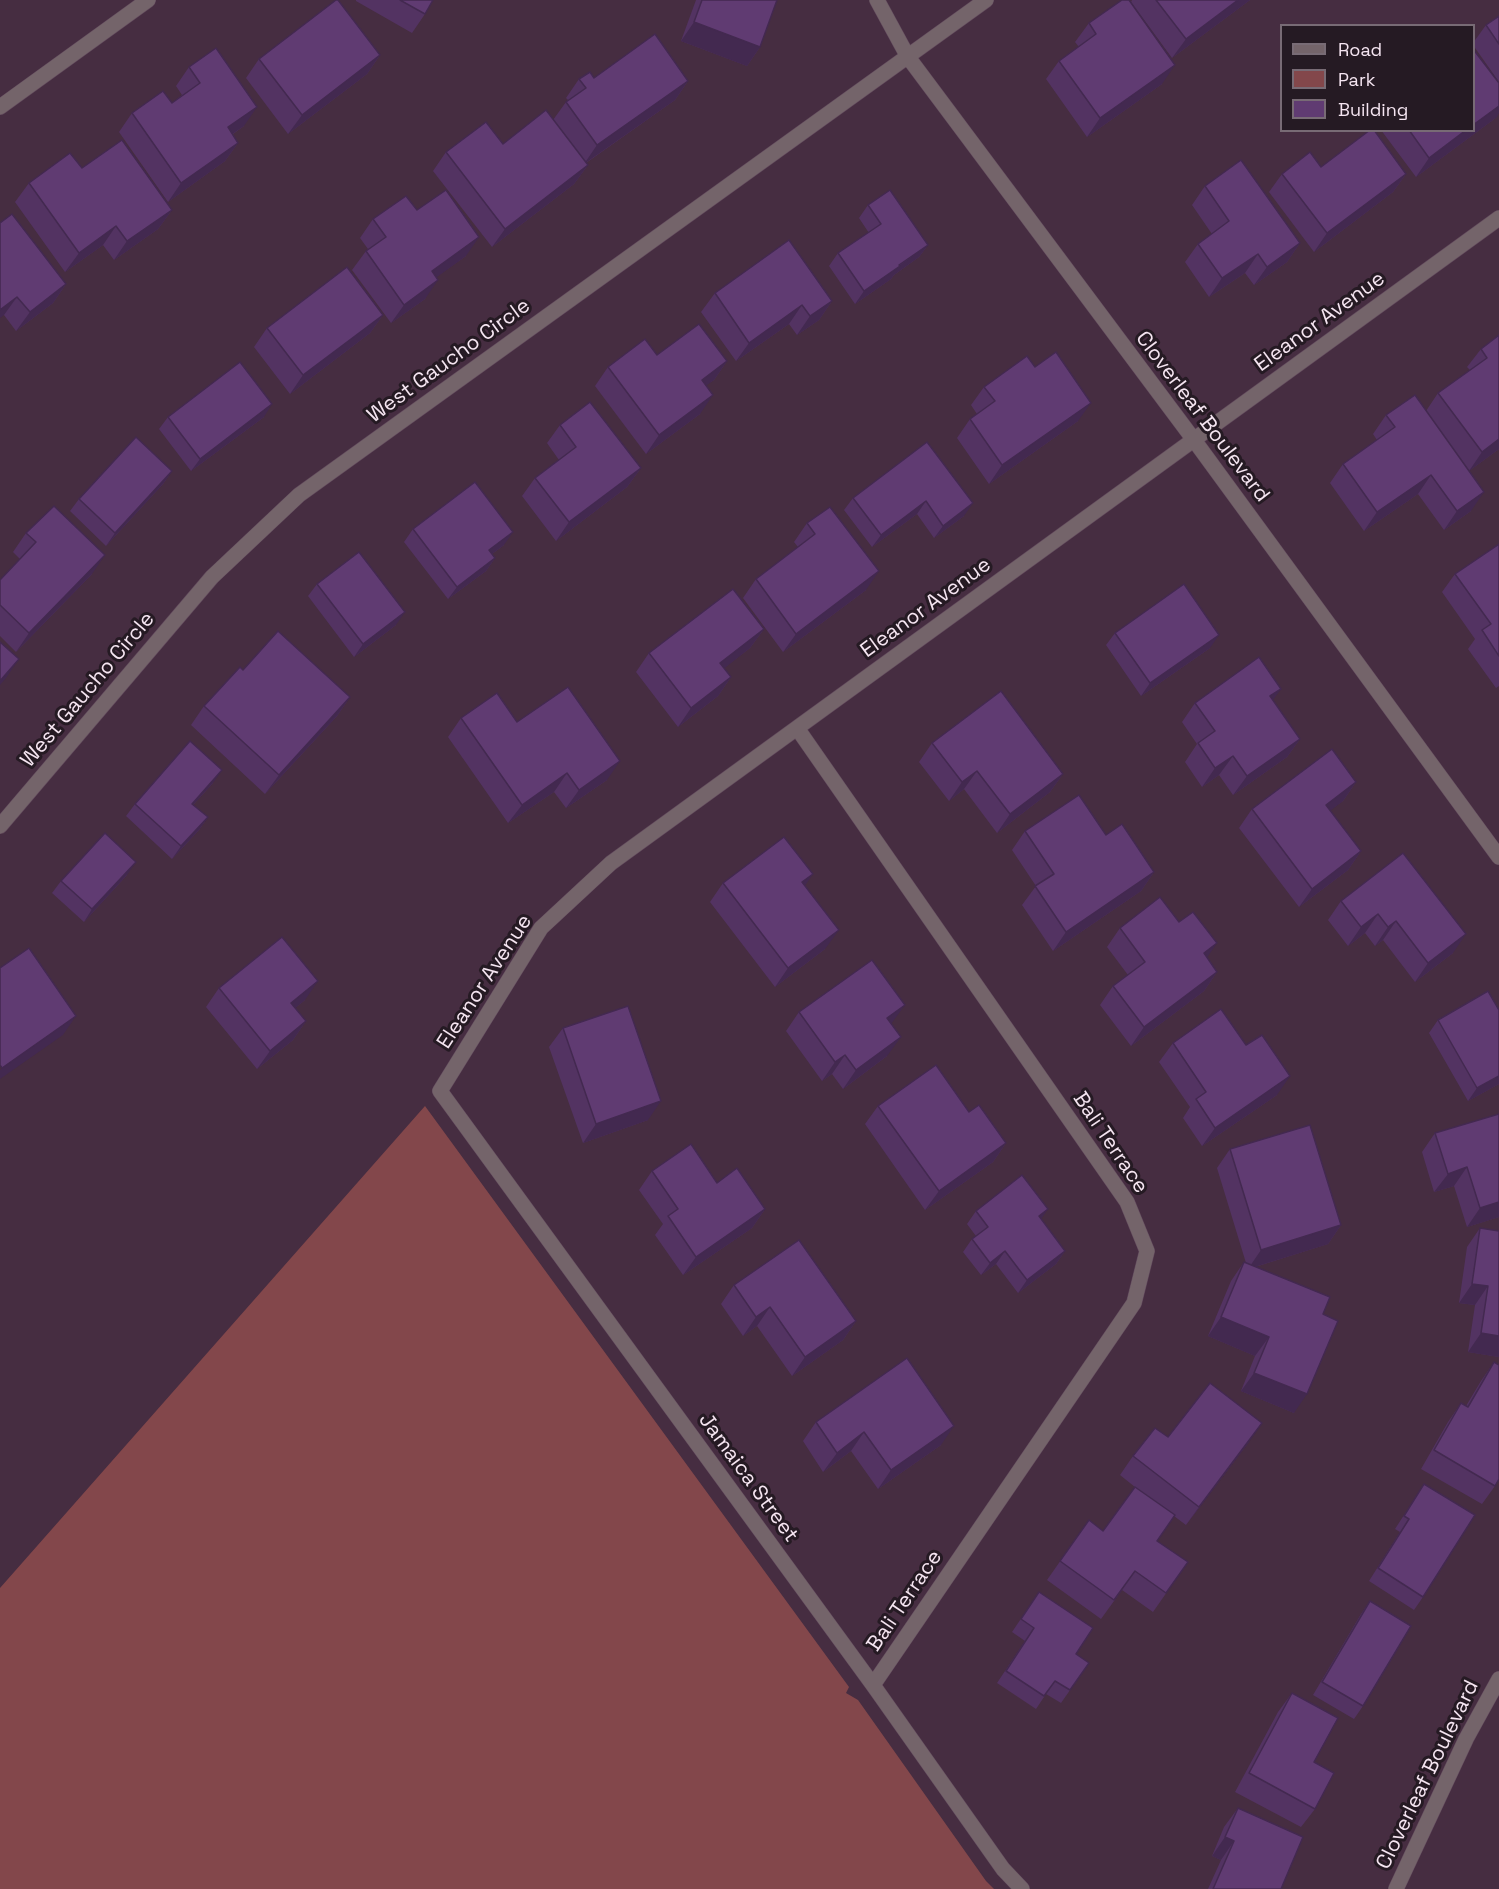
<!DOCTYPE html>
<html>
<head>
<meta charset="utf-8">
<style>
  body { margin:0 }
  #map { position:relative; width:1499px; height:1889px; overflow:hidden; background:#462d41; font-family:"Space Grotesk",sans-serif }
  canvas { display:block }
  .legend { position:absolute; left:1280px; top:24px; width:195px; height:108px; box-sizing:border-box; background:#251a23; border:2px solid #786b75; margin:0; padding:8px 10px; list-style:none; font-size:18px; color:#f5e5f1 }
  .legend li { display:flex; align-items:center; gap:12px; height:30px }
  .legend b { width:30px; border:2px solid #786b75 }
</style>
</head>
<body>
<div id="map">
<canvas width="1499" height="1889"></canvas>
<ul class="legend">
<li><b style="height:8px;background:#74646a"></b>Road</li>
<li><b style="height:16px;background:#83474b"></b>Park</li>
<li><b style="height:16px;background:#603b72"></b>Building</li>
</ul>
</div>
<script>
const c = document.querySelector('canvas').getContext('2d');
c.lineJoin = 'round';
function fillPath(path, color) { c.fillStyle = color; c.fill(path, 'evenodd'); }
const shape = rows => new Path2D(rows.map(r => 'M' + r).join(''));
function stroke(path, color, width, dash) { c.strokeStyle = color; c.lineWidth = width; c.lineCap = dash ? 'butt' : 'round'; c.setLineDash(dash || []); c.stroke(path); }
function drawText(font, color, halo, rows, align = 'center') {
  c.font = font + ' "Space Grotesk",sans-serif'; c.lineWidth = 6; c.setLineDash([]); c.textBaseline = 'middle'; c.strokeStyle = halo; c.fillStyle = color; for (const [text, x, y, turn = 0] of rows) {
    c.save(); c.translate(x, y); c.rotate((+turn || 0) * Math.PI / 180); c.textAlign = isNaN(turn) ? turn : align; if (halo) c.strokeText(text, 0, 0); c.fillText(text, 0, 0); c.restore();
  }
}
fillPath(shape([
  [425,1106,849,1687,846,1693,858,1700,986,1881,994,1889,0,1889,0,1588]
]), '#83474b');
const street = shape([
  [877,0,908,57,1194,440,1499,857],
  [0,107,148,0],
  [797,728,1127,1202,1147,1251,1134,1303,873,1685],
  [0,826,212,577,299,495,986,0],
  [1022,1889,1003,1869,873,1685,440,1091,541,928,611,863,1499,218],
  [1396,1889,1466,1739,1499,1679]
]);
stroke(street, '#624a5d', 16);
stroke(street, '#74646a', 15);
fillPath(shape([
  [356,0,433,0,425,14,412,33,356,1],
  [696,0,777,0,760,47,747,66,681,41],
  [1132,0,1250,0,1172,58,1131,2],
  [1499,16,1499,82,1473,45,1473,43,1486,25],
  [1089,23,1162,84,1087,137,1046,79,1059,61,1079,47,1075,42],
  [380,55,367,74,288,134,246,78,259,59],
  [189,67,244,126,233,134,238,143,225,161,168,202,119,132,132,113,172,103,182,95,176,86],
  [594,78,688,81,675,100,586,163,588,165,574,184,492,247,433,171,446,152,503,144,553,120,566,102,568,100,566,98,579,79],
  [1497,117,1416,177,1381,130,1473,130],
  [1321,167,1406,174,1393,192,1314,252,1269,192,1282,174],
  [82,168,172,210,158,229,114,260,103,245,65,272,15,202,29,183],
  [1205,186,1300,243,1287,262,1254,285,1245,273,1209,297,1185,262,1198,244,1212,234,1192,205],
  [868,205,928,245,919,257,894,275,891,279,855,304,829,266,838,253,869,233,859,218],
  [417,210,466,256,436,277,425,299,391,323,352,270,366,251,368,249,360,238,373,219],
  [0,223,66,284,53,303,16,331,4,315],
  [715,293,832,301,819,320,797,335,789,324,736,361,701,312],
  [383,315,370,333,290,394,254,347,267,328],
  [1499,335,1499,449,1469,471,1471,511,1444,530,1418,494,1364,531,1330,483,1343,464,1377,440,1373,434,1386,415,1426,411,1438,393,1470,370,1467,367,1481,349],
  [657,355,727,361,714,380,706,385,700,414,646,454,595,386,608,367],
  [984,387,1078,421,989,484,957,438,970,419,977,414,971,405],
  [168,417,264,417,191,471,159,429],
  [560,425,641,468,627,487,556,541,522,496,535,478,559,460,547,443],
  [927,442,964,516,934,538,917,514,872,547,844,510,853,498],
  [172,471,163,484,106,546,70,511,79,499],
  [807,523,866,590,783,652,743,598,756,579,798,547,794,542],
  [413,529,504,545,492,554,495,558,486,571,448,599,404,542],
  [26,533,92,574,16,652,0,636,0,580,20,559,13,552],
  [1499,544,1499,686,1496,688,1468,649,1475,639,1442,592,1455,574],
  [317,584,396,625,354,657,308,596],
  [764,629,750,648,724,668,731,677,718,696,678,727,636,672,649,653],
  [1115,633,1210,648,1141,696,1106,645],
  [350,697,337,716,265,794,191,725,204,706],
  [1273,700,1300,739,1287,757,1233,795,1219,775,1202,787,1185,762,1197,744,1182,722,1195,703],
  [461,718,517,722,607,780,566,808,554,792,508,823,448,737],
  [932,743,1063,774,1050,792,997,833,964,789,949,801,919,762],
  [1356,782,1343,801,1330,810,1361,851,1348,870,1299,907,1239,828,1252,809],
  [213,783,193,805,208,817,199,830,172,859,126,816,135,804],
  [1025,831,1106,835,1154,872,1141,891,1053,951,1022,905,1036,886,1012,850],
  [1403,853,1453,953,1415,982,1383,940,1375,946,1365,933,1348,946,1328,920,1341,901],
  [127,875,84,922,52,893,61,881],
  [723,883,805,885,825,949,775,987,710,902],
  [1179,922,1217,972,1204,991,1131,1046,1100,1005,1113,986,1128,975,1107,947,1120,928],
  [219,988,305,1000,295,1008,306,1021,293,1040,257,1069,206,1007],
  [799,1012,891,1024,887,1056,843,1089,832,1074,822,1081,786,1031],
  [1438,1020,1499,1084,1468,1101,1429,1033],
  [563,1028,648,1120,583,1143,549,1047],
  [1173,1043,1277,1095,1202,1146,1183,1118,1190,1107,1159,1062],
  [878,1106,969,1112,1006,1143,993,1162,925,1210,865,1124],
  [1499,1114,1499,1217,1467,1227,1454,1186,1434,1192,1422,1152,1435,1133],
  [1230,1149,1341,1225,1328,1244,1255,1267,1323,1314,1294,1413,1241,1391,1255,1356,1208,1336,1231,1281,1244,1262,1246,1263,1217,1168],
  [652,1171,717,1183,765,1209,752,1228,683,1275,655,1235,663,1224,639,1190],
  [976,1211,1041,1219,1065,1251,1056,1264,1018,1293,996,1264,981,1275,963,1252,972,1239,976,1236,967,1224],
  [1480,1228,1499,1357,1468,1352,1475,1305,1459,1303,1467,1247],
  [734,1285,856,1321,843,1340,792,1376,757,1326,743,1336,721,1304],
  [1494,1362,1495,1486,1482,1504,1421,1469,1448,1422,1461,1403,1466,1406,1481,1381],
  [816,1422,941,1445,878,1489,851,1451,823,1472,803,1441],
  [1168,1437,1249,1442,1186,1525,1174,1516,1157,1541,1188,1562,1153,1612,1122,1590,1101,1619,1047,1580,1089,1520,1103,1531,1135,1487,1120,1475,1133,1456],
  [1424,1484,1423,1597,1414,1610,1369,1581,1400,1532,1395,1529],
  [1039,1592,1076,1654,1089,1663,1061,1703,1046,1694,1036,1709,997,1683,1025,1641,1012,1632],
  [1370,1601,1363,1706,1354,1719,1313,1695,1361,1614],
  [1292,1693,1314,1762,1315,1809,1301,1827,1235,1792,1278,1712],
  [1238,1808,1281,1889,1208,1889,1221,1860,1212,1856,1224,1827]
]), '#533362');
fillPath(shape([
  [1238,0,1250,0,1172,58,1186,39],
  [694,22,760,47,747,66,681,41],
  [380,55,367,74,288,134,302,115],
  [1175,65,1162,84,1087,137,1100,118],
  [688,81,675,100,584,164,597,145],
  [1499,106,1499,113,1497,117,1416,177,1429,158,1466,130,1473,130,1473,125],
  [257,107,244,126,215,146,228,127],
  [238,143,225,161,168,202,181,183],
  [588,165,574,184,492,247,505,229],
  [1406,174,1393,192,1314,252,1327,233],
  [172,210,158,229,114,260,127,241],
  [116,226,103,245,65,272,79,253],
  [479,237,466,256,419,290,432,271],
  [1300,243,1287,262,1254,285,1267,267],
  [928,245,919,257,894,275,891,279,855,304,864,291],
  [1258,254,1245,273,1209,297,1222,278],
  [438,280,425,299,391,323,404,305],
  [66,284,53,303,16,331,30,312],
  [17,297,4,315,0,318,0,310],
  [832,301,819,320,797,335,810,316],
  [802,305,789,324,736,361,749,343],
  [383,315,370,333,290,394,303,375],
  [727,361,714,380,689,398,702,380],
  [713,395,700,414,646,454,659,435],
  [1091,403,1078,421,989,484,1002,465],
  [272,404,264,417,191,471,200,459],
  [1499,439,1499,449,1469,471,1482,452],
  [641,468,627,487,556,541,569,522],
  [172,471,163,484,106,546,115,533],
  [1431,475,1418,494,1364,531,1377,512],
  [1484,492,1471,511,1444,530,1457,511],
  [926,501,917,514,872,547,881,535],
  [973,503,964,516,934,538,943,526],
  [513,532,504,545,480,563,489,550],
  [105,555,92,574,16,652,29,633],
  [495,558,486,571,448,599,457,587],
  [879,571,866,590,783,652,796,634],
  [405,612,396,625,354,657,363,644],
  [764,629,750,648,707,682,720,663],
  [1219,635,1210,648,1141,696,1150,683],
  [19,659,6,678,0,685,0,681],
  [731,677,718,696,678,727,691,708],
  [1281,689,1268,707,1270,696],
  [350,697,337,716,265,794,279,775],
  [1300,739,1287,757,1233,795,1247,776],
  [1233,756,1219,775,1202,787,1215,768],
  [620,761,607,780,566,808,579,790],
  [222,770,213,783,183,816,192,804],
  [977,771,964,789,949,801,962,782],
  [567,773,554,792,508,823,522,805],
  [1063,774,1050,792,997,833,1010,814],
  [1356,782,1343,801,1313,824,1326,805],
  [208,817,199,830,172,859,181,846],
  [1361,851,1348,870,1299,907,1312,889],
  [136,862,127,875,84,922,92,909],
  [1154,872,1141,891,1053,951,1066,932],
  [813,874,800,893,802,882],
  [1378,914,1365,933,1348,946,1361,927],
  [1396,921,1383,940,1375,946,1388,927],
  [839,930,825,949,775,987,788,968],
  [1466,934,1453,953,1415,982,1428,963],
  [1217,943,1204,962,1204,953],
  [1217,972,1204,991,1131,1046,1144,1027],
  [318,981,305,1000,278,1022,291,1003],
  [905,1005,891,1024,887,1018],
  [76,1016,63,1035,0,1079,0,1070,2,1068],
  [306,1021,293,1040,257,1069,270,1051],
  [901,1037,887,1056,843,1089,856,1070],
  [845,1055,832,1074,822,1081,835,1062],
  [1290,1076,1277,1095,1202,1146,1215,1128],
  [1499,1076,1499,1084,1468,1101,1477,1088],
  [661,1101,648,1120,583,1143,596,1124],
  [1006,1143,993,1162,925,1210,939,1191],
  [1467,1167,1454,1186,1434,1192,1448,1174],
  [1499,1202,1499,1217,1467,1227,1480,1208],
  [765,1209,752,1228,683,1275,696,1257],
  [1048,1209,1039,1222,1039,1216],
  [1341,1225,1328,1244,1248,1269,1261,1250],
  [1005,1251,996,1264,981,1275,990,1263],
  [1065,1251,1056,1264,1018,1293,1027,1280],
  [1472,1284,1488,1286,1475,1305,1459,1303],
  [770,1307,757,1326,743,1336,756,1317],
  [1221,1317,1269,1337,1255,1356,1208,1336],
  [856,1321,843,1340,792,1376,805,1357],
  [1481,1333,1499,1336,1499,1357,1468,1352],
  [1254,1373,1307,1394,1294,1413,1241,1391],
  [1262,1423,1249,1442,1186,1525,1199,1507],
  [954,1426,941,1445,878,1489,891,1470],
  [864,1432,851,1451,823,1472,837,1453],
  [1225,1837,1234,1841,1221,1860,1212,1856]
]), '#432950');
const building = shape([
  [336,0,338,0,380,55,302,115,259,59,336,0],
  [400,0,433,0,425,14,400,0],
  [702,0,777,0,760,47,694,22,702,0],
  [1122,0,1129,0,1175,65,1100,118,1059,61,1096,34,1089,23,1122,0],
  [1156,0,1238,0,1186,39,1156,0],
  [1499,16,1499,44,1486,25,1499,16],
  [655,34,688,81,597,145,566,102,586,88,579,79,590,72,594,78,655,34],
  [216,48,257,107,228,127,238,143,181,183,132,113,163,91,172,103,200,83,189,67,216,48],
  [1473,49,1499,83,1499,106,1473,125,1473,49],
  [546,110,588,165,505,229,446,152,486,122,503,144,546,110],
  [1370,130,1374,130,1406,174,1327,233,1282,174,1310,152,1321,167,1370,130],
  [1409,130,1466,130,1429,158,1409,130],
  [122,140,172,210,127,241,116,226,79,253,29,183,70,153,82,168,122,140],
  [1241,160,1300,243,1267,267,1258,254,1222,278,1198,244,1229,221,1205,186,1241,160],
  [446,190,479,237,432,271,438,280,404,305,366,251,386,237,373,219,406,196,417,210,446,190],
  [890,190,928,245,899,265,900,266,864,291,838,253,881,224,868,205,890,190],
  [12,214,66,284,30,312,17,297,0,310,0,223,12,214],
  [789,240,832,301,810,316,802,305,749,343,715,293,789,240],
  [347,267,383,315,303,375,267,328,347,267],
  [699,324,727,361,702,380,713,395,659,435,608,367,645,339,657,355,699,324],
  [1499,335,1499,439,1482,452,1438,393,1487,358,1481,349,1499,335],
  [1056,352,1091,403,1002,465,970,419,995,401,984,387,1027,356,1035,367,1056,352],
  [240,362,272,404,200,459,168,417,240,362],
  [1415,395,1484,492,1457,511,1431,475,1377,512,1343,464,1395,427,1386,415,1415,395],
  [590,402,641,468,569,522,535,478,576,447,560,425,590,402],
  [136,437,172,471,115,533,79,499,136,437],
  [927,442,973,503,943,526,926,501,881,535,853,498,927,442],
  [475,482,513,532,489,550,495,558,457,587,413,529,475,482],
  [54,506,105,555,29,633,0,605,0,580,36,542,26,533,54,506],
  [830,507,879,571,796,634,756,579,815,534,807,523,830,507],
  [1499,544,1499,656,1482,630,1491,624,1455,574,1499,544],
  [359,552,405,612,363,644,317,584,359,552],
  [1184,584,1219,635,1150,683,1115,633,1184,584],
  [733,589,764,629,720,663,731,677,691,708,649,653,733,589],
  [278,631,350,697,279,775,204,706,240,667,243,670,278,631],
  [0,642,19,659,0,681,0,642],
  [1259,657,1281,689,1270,696,1300,739,1247,776,1233,756,1215,768,1198,743,1215,731,1195,703,1259,657],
  [568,687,620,761,579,790,567,773,522,805,461,718,497,693,517,722,568,687],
  [1001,691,1063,774,1010,814,977,771,962,782,932,743,1001,691],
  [190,741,222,770,192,804,208,817,181,846,135,804,190,741],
  [1332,749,1356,782,1326,805,1361,851,1312,889,1252,809,1332,749],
  [1079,795,1106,835,1122,824,1154,872,1066,932,1035,886,1054,874,1025,831,1079,795],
  [105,833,136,862,92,909,61,881,105,833],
  [784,837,813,874,802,882,839,930,788,968,723,883,784,837],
  [1403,853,1466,934,1428,963,1396,921,1388,927,1378,914,1361,927,1341,901,1403,853],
  [1160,897,1179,922,1193,912,1217,943,1204,953,1217,972,1144,1027,1113,986,1145,962,1120,928,1160,897],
  [282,937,318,981,291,1003,306,1021,270,1051,219,988,282,937],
  [29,948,76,1016,2,1068,0,1065,0,968,29,948],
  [872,960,905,1005,887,1018,901,1037,856,1070,845,1055,835,1062,799,1012,872,960],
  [1488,991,1499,1010,1499,1076,1477,1088,1438,1020,1488,991],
  [628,1006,661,1101,596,1124,563,1028,628,1006],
  [1221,1009,1246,1045,1262,1035,1290,1076,1215,1128,1196,1099,1206,1092,1173,1043,1221,1009],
  [936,1065,969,1112,979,1105,1006,1143,939,1191,878,1106,936,1065],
  [1499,1114,1499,1202,1480,1208,1467,1167,1448,1174,1435,1133,1499,1114],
  [1310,1125,1341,1225,1261,1250,1230,1149,1310,1125],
  [691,1144,717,1183,737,1168,765,1209,696,1257,668,1216,678,1209,652,1171,691,1144],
  [1022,1175,1048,1209,1039,1216,1065,1251,1027,1280,1005,1251,990,1263,972,1239,988,1227,976,1211,1022,1175],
  [1480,1228,1499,1231,1499,1336,1481,1333,1488,1286,1472,1284,1480,1228],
  [799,1240,856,1321,805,1357,770,1307,756,1317,734,1285,799,1240],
  [1244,1262,1330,1297,1323,1314,1338,1321,1307,1394,1254,1373,1269,1337,1221,1317,1244,1262],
  [907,1358,954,1426,891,1470,864,1432,837,1453,816,1422,907,1358],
  [1494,1362,1499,1365,1499,1479,1495,1486,1434,1450,1461,1403,1468,1407,1494,1362],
  [1210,1383,1262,1423,1199,1507,1133,1456,1155,1428,1168,1437,1210,1383],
  [1424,1484,1475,1515,1423,1597,1378,1568,1409,1519,1404,1516,1424,1484],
  [1135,1487,1175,1515,1157,1541,1188,1562,1166,1593,1135,1571,1114,1600,1060,1561,1089,1520,1103,1531,1135,1487],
  [1039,1592,1093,1628,1076,1654,1089,1663,1070,1690,1055,1681,1044,1696,1006,1671,1034,1628,1021,1619,1039,1592],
  [1370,1601,1411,1626,1363,1706,1322,1682,1370,1601],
  [1292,1693,1338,1718,1314,1762,1334,1773,1315,1809,1249,1773,1292,1693],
  [1238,1808,1303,1837,1281,1889,1213,1889,1234,1841,1225,1837,1238,1808]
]);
fillPath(building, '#603b72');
stroke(building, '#432950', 1.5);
drawText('21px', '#f5e5f1', '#251a23', [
  ["Eleanor Avenue",1320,322,-36],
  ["West Gaucho Circle",449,361,-36],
  ["Cloverleaf Boulevard",1202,417,53],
  ["Eleanor Avenue",926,608,-36],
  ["West Gaucho Circle",88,690,-50],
  ["Eleanor Avenue",485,982,-57],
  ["Bali Terrace",1110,1143,56],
  ["Jamaica Street",748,1478,54],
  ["Bali Terrace",905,1601,-56],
  ["Cloverleaf Boulevard",1428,1775,-64]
]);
</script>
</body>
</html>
